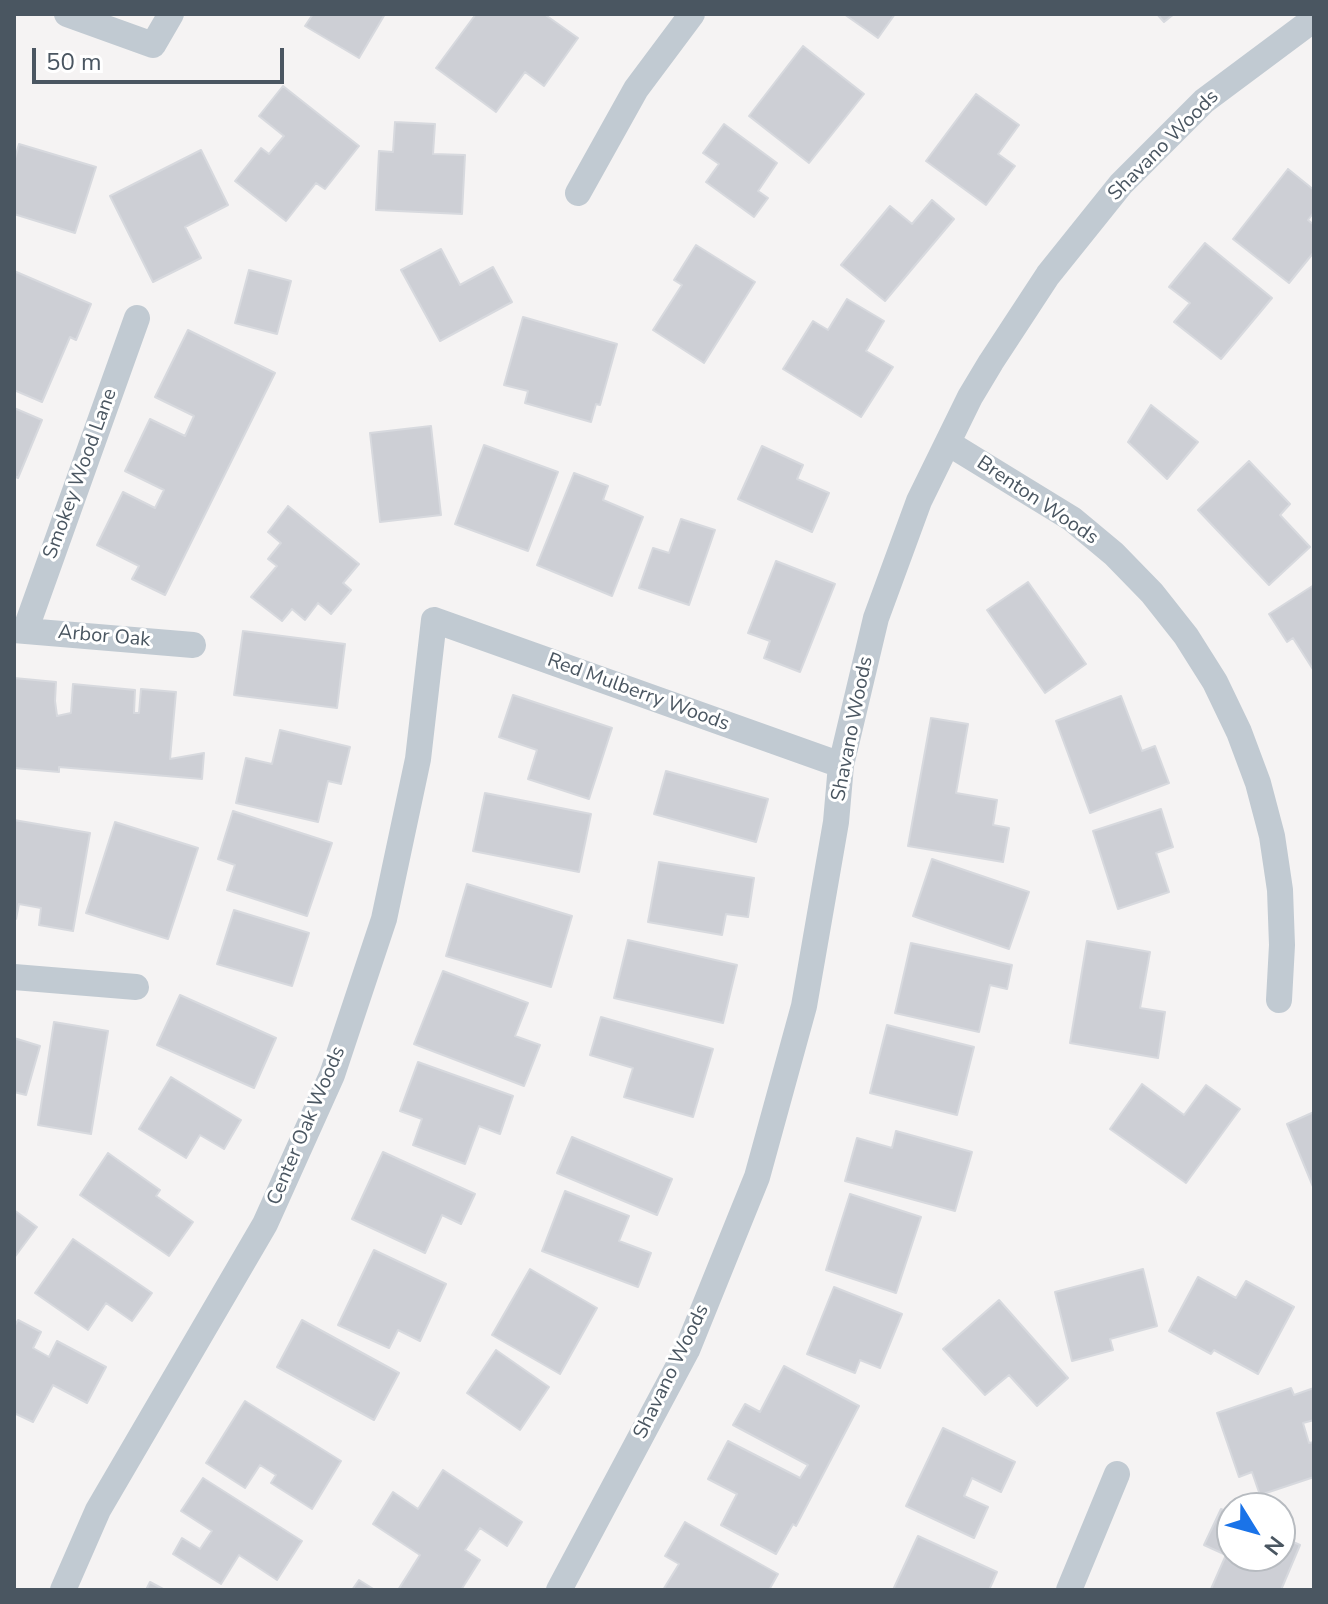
<!DOCTYPE html>
<html>
<head>
<meta charset="utf-8">
<style>
  body { margin:0 }
  #map { position:relative; width:1328px; height:1604px; overflow:hidden; background:#f5f3f3; font-family:"Nunito Sans",sans-serif }
  canvas { display:block }
  .frame { position:absolute; inset:0; border:16px solid #4a5661; pointer-events:none }
  .north { position:absolute; left:1216px; top:1492px; width:80px; height:80px; box-sizing:border-box; background:#fff; border:2px solid #b7bbc0; border-radius:50%; rotate:127deg; font-size:22px; font-weight:700; line-height:32px; text-align:center; color:#4a5661 }
  .north::after { content:''; display:block; margin:auto; width:28px; height:36px; background:#1a73e8; clip-path:polygon(50% 0,100% 100%,50% 72%,0 100%) }
  .scale { position:absolute; left:32px; top:48px; width:252px; height:36px; box-sizing:border-box; border:4px solid #4a5661; border-top:0; padding-left:10px; font-size:24px; line-height:28px; white-space:nowrap; color:#4a5661; -webkit-text-stroke:6px #fff; paint-order:stroke }
</style>
</head>
<body>
<div id="map">
<canvas width="1328" height="1604"></canvas>
<div class="frame"></div>
<div class="north">N</div>
<div class="scale">50 m</div>
</div>
<script>
const c = document.querySelector('canvas').getContext('2d');
c.lineJoin = 'round';
function fillPath(path, color) { c.fillStyle = color; c.fill(path, 'evenodd'); }
const shape = rows => new Path2D(rows.map(r => 'M' + r).join(''));
function stroke(path, color, width, dash) { c.strokeStyle = color; c.lineWidth = width; c.lineCap = dash ? 'butt' : 'round'; c.setLineDash(dash || []); c.stroke(path); }
function drawText(font, color, halo, rows, align = 'center') {
  c.font = font + ' "Nunito Sans",sans-serif'; c.lineWidth = 6; c.setLineDash([]); c.textBaseline = 'middle'; c.strokeStyle = halo; c.fillStyle = color; for (const [text, x, y, turn = 0] of rows) {
    c.save(); c.translate(x, y); c.rotate((+turn || 0) * Math.PI / 180); c.textAlign = isNaN(turn) ? turn : align; if (halo) c.strokeText(text, 0, 0); c.fillText(text, 0, 0); c.restore();
  }
}
const building = shape([
  [313,14,385,14,359,58,305,26,313,14],
  [476,14,544,14,578,38,544,86,525,72,496,112,436,68,476,14],
  [844,14,895,14,878,38,844,14],
  [1157,14,1174,14,1164,22,1157,14],
  [803,46,864,94,809,163,749,116,803,46],
  [283,86,359,146,325,189,316,183,286,221,235,181,261,148,269,154,284,136,259,116,283,86],
  [976,94,1019,125,998,154,1015,166,986,205,926,161,976,94],
  [395,122,435,124,433,154,465,155,462,214,376,210,379,151,393,152,395,122],
  [724,124,777,163,758,191,768,198,754,217,706,182,719,164,703,153,724,124],
  [19,144,96,167,75,233,14,214,14,162,19,144],
  [201,150,228,205,185,227,201,258,153,282,110,196,201,150],
  [1288,169,1314,190,1314,212,1308,220,1314,225,1314,252,1289,283,1233,239,1288,169],
  [932,200,954,219,885,301,841,265,890,206,912,224,932,200],
  [1205,243,1272,298,1221,359,1174,322,1190,303,1169,287,1205,243],
  [696,245,755,282,704,363,653,330,682,285,674,280,696,245],
  [441,249,460,285,493,267,512,302,440,341,401,270,441,249],
  [249,270,291,281,277,334,235,323,249,270],
  [14,271,91,304,76,340,70,337,42,402,14,390,14,271],
  [847,299,884,321,866,351,893,367,861,417,783,369,813,321,828,330,847,299],
  [523,317,617,344,600,405,596,404,591,422,525,403,528,391,504,385,523,317],
  [188,330,275,373,165,595,132,579,139,566,97,545,123,492,155,508,164,490,125,471,150,419,185,436,194,416,155,397,188,330],
  [1151,405,1198,442,1167,479,1128,442,1151,405],
  [14,408,42,420,18,478,14,476,14,408],
  [431,426,441,515,380,522,370,433,431,426],
  [484,445,558,472,528,551,455,524,484,445],
  [762,446,803,465,797,479,829,493,812,532,738,499,762,446],
  [1249,461,1290,504,1280,515,1310,547,1269,585,1198,510,1249,461],
  [574,473,608,486,603,500,643,517,612,596,537,565,574,473],
  [288,506,359,564,343,583,351,590,331,614,318,603,305,620,292,609,282,621,251,597,277,566,268,559,281,543,268,532,288,506],
  [681,519,715,530,689,605,639,588,653,548,669,553,681,519],
  [776,561,835,584,800,672,764,658,770,641,748,633,776,561],
  [1028,582,1086,664,1045,693,987,610,1028,582],
  [1314,585,1314,671,1293,638,1287,642,1269,614,1314,585],
  [243,631,345,644,337,708,234,695,243,631],
  [14,678,56,682,55,701,57,716,71,713,73,684,135,690,134,713,139,713,141,689,176,692,170,759,204,753,202,779,59,767,59,772,14,768,14,678],
  [513,695,612,728,589,799,528,779,537,750,499,737,513,695],
  [1121,696,1142,751,1155,746,1169,783,1090,813,1056,721,1121,696],
  [931,718,968,724,956,793,997,800,993,825,1009,828,1003,862,908,846,931,718],
  [280,730,350,747,341,784,328,781,318,822,236,803,246,758,272,764,280,730],
  [666,771,768,799,756,842,654,814,666,771],
  [485,793,591,814,579,872,473,851,485,793],
  [1161,809,1173,847,1156,853,1169,892,1118,909,1093,831,1161,809],
  [233,811,332,843,307,916,227,890,235,865,218,859,233,811],
  [14,820,90,833,73,931,39,925,41,908,19,904,16,919,14,919,14,820],
  [115,822,198,848,168,939,86,913,115,822],
  [932,859,1029,892,1009,949,913,916,932,859],
  [659,862,754,878,748,917,726,914,722,935,648,922,659,862],
  [467,884,572,916,551,987,446,956,467,884],
  [234,910,309,933,292,986,217,964,234,910],
  [628,940,737,965,723,1023,614,998,628,940],
  [1087,941,1150,952,1140,1008,1165,1012,1158,1058,1070,1043,1087,941],
  [911,943,1012,965,1007,989,990,985,979,1032,895,1013,911,943],
  [443,971,528,1003,515,1036,540,1045,524,1086,414,1044,443,971],
  [180,995,276,1038,254,1088,157,1045,180,995],
  [601,1017,713,1049,693,1117,624,1097,633,1068,590,1055,601,1017],
  [54,1022,108,1031,91,1134,38,1125,54,1022],
  [887,1025,974,1047,957,1115,870,1093,887,1025],
  [14,1038,40,1046,26,1095,14,1092,14,1038],
  [418,1062,513,1096,500,1134,479,1126,465,1164,413,1145,422,1119,400,1111,418,1062],
  [171,1077,241,1120,224,1149,200,1135,186,1158,139,1129,171,1077],
  [1142,1084,1184,1115,1206,1085,1240,1109,1186,1183,1110,1129,1142,1084],
  [1314,1112,1314,1189,1287,1124,1314,1112],
  [896,1131,972,1152,955,1211,845,1181,857,1138,892,1148,896,1131],
  [572,1137,672,1179,657,1215,557,1173,572,1137],
  [383,1152,475,1194,461,1224,442,1215,425,1253,352,1219,383,1152],
  [108,1153,160,1190,156,1196,193,1222,169,1256,80,1195,108,1153],
  [565,1191,629,1216,619,1241,651,1253,638,1287,542,1251,565,1191],
  [850,1194,921,1217,896,1293,826,1270,850,1194],
  [14,1210,37,1227,14,1258,14,1210],
  [73,1239,152,1293,132,1321,106,1303,88,1330,35,1293,73,1239],
  [374,1250,446,1284,420,1341,398,1330,389,1348,338,1325,374,1250],
  [530,1269,597,1308,560,1374,492,1335,530,1269],
  [1143,1269,1157,1326,1110,1339,1113,1350,1072,1361,1055,1292,1143,1269],
  [1198,1277,1236,1298,1246,1281,1294,1307,1258,1374,1214,1350,1211,1354,1169,1331,1198,1277],
  [834,1287,902,1314,880,1368,860,1360,855,1373,807,1354,834,1287],
  [999,1300,1068,1378,1037,1406,1009,1375,985,1395,943,1349,999,1300],
  [18,1320,41,1332,33,1348,49,1357,57,1341,106,1367,87,1403,53,1385,33,1422,14,1413,14,1327,18,1320],
  [302,1320,399,1373,374,1420,277,1367,302,1320],
  [496,1350,549,1387,520,1430,467,1393,496,1350],
  [784,1366,859,1406,796,1526,793,1524,776,1554,721,1525,737,1494,708,1479,728,1441,800,1478,808,1465,733,1425,745,1404,760,1412,784,1366],
  [1291,1388,1294,1395,1314,1388,1314,1420,1303,1423,1309,1443,1314,1442,1314,1477,1260,1495,1252,1472,1239,1477,1217,1413,1291,1388],
  [245,1401,341,1461,312,1509,271,1483,276,1475,260,1465,245,1488,206,1463,245,1401],
  [943,1428,1015,1462,1001,1492,972,1478,964,1496,988,1507,974,1538,906,1506,943,1428],
  [443,1470,522,1522,507,1546,480,1528,465,1550,480,1560,461,1590,398,1590,420,1555,373,1524,393,1492,418,1509,443,1470],
  [203,1478,302,1541,277,1580,239,1555,221,1584,173,1554,182,1538,200,1549,212,1531,181,1511,203,1478],
  [1221,1509,1232,1514,1232,1556,1280,1556,1280,1536,1300,1545,1281,1590,1211,1589,1226,1555,1204,1545,1221,1509],
  [685,1522,778,1574,769,1590,663,1590,679,1564,665,1556,685,1522],
  [918,1536,997,1572,989,1590,893,1590,918,1536],
  [359,1580,375,1590,352,1590,359,1580],
  [150,1582,165,1590,146,1590,150,1582]
]);
fillPath(building, '#cdcfd5');
stroke(building, '#d7d9de', 2);
stroke(shape([
  [67,14,153,45,171,14],
  [578,193,636,89,692,14],
  [948,443,1072,519,1114,554,1152,593,1186,636,1215,682,1239,732,1258,783,1272,836,1280,890,1282,945,1279,1000],
  [14,630,193,645],
  [25,631,137,318],
  [14,977,136,987],
  [63,1590,98,1510,265,1224,332,1075,384,919,418,759,434,620,841,765],
  [559,1590,687,1350,757,1177,804,1006,836,822,841,765,876,618,919,501,970,397,991,362,1048,275,1121,184,1204,101,1314,19],
  [1069,1590,1117,1474]
]), '#c1cad2', 26);
drawText('20px', '#4a5661', '#fff', [
  ["Shavano Woods",1164,146,-45],
  ["Smokey Wood Lane",81,474,-70],
  ["Brenton Woods",1037,501,34],
  ["Arbor Oak",104,637,5],
  ["Red Mulberry Woods",638,693,20],
  ["Shavano Woods",853,729,-79],
  ["Center Oak Woods",307,1126,-67],
  ["Shavano Woods",672,1372,-64]
]);
</script>
</body>
</html>
